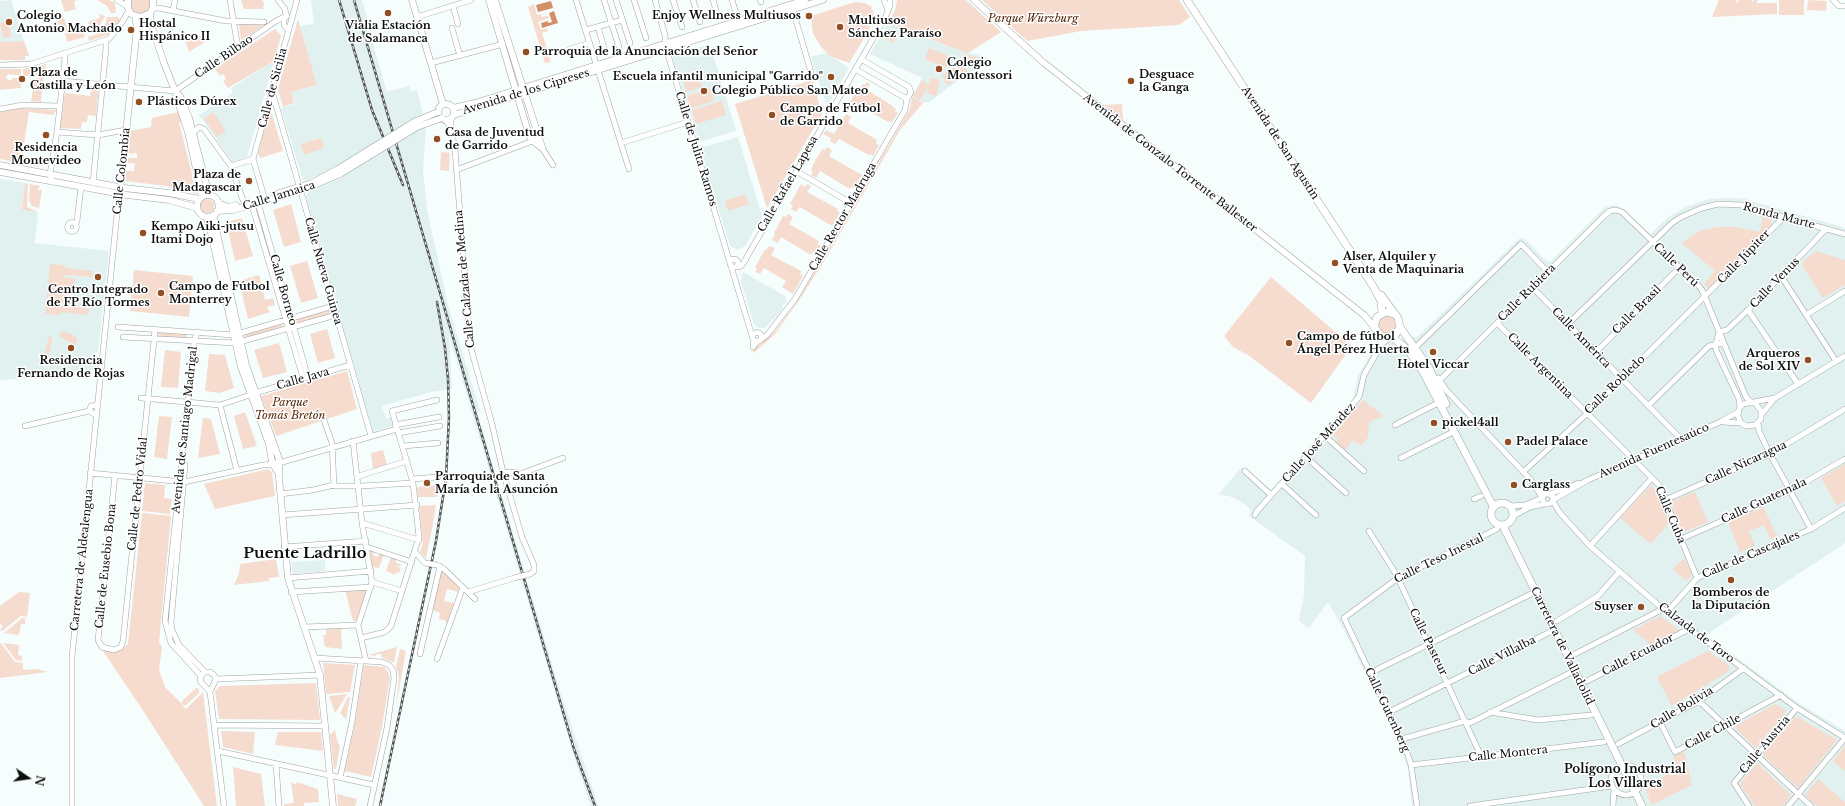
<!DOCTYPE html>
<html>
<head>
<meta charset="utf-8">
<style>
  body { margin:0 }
  #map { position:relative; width:1845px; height:806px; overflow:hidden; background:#f6fdfd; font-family:"Libre Baskerville",serif }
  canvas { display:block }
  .north { position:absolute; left:8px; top:758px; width:40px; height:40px; -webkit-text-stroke:3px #fff; paint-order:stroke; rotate:103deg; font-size:11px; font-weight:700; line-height:16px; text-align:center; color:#0d0f0f }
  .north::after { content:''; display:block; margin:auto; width:14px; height:18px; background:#0d0f0f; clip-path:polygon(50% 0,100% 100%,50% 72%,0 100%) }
</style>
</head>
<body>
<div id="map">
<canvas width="1845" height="806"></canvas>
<div class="north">N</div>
</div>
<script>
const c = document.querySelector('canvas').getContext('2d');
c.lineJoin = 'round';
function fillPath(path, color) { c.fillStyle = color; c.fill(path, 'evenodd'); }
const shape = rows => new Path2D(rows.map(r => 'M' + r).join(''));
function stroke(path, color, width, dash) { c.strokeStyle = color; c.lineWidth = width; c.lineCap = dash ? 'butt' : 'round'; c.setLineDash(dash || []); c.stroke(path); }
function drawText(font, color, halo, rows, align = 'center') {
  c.font = font + ' "Libre Baskerville",serif'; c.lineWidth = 3; c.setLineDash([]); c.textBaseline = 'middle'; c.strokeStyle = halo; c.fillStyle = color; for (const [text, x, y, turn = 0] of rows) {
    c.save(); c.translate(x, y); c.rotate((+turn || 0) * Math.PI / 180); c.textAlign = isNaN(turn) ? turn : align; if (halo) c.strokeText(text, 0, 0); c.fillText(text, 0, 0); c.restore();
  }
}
fillPath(shape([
  [11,0,24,41,0,42,0,1],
  [311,0,362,0,371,29,369,30,387,92,409,86,411,92,417,90,426,128,423,170,427,210,449,309,480,410,477,412,559,688,598,806,591,806,576,763,449,335,452,389,431,392,382,406,386,419,391,417,393,424,392,426,373,432,306,197,308,192,344,177,339,164,323,174,308,180,303,180,281,108,295,104,291,92,317,85,300,26,314,24],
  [888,23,956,49,991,59,946,89,930,102,923,103,912,97,922,78,870,54],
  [710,44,736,131,699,142,672,56],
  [826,53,849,68,827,106,811,57],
  [274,61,247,157,233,162,199,115,233,93,231,88],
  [738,137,762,216,745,246,737,250,730,246,700,148],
  [0,179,25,183,22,210,38,212,35,243,109,251,98,352,95,352,95,355,97,356,96,370,77,371,53,376,0,380],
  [1734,198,1745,199,1845,228,1845,543,1706,635,1800,704,1845,731,1845,806,1412,806,1408,768,1396,737,1345,632,1328,602,1309,628,1299,621,1304,595,1305,556,1249,516,1251,510,1244,504,1232,497,1219,494,1241,468,1246,469,1271,490,1353,399,1358,376,1372,352,1390,340,1417,337,1520,238,1525,239,1545,260,1550,262,1604,208,1609,206,1616,205,1624,209,1650,234,1670,216,1686,207,1709,199],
  [743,272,785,296,787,303,782,304,783,308,780,312,765,328,758,328,754,324,741,281],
  [325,560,325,571,293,574,291,562]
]), '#e1f1f0');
fillPath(shape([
  [61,0,77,0,74,2,76,9,65,12],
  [97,0,109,0,115,3,116,13,111,13,107,6],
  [131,0,150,0,151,5,148,11,143,14,133,12,130,6],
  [241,0,262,0,264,3,263,9,244,9],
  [897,0,966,0,1001,32,968,53,956,49,888,23,895,10],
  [982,0,1179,0,1190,17,1179,25,1081,31,1027,41],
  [1719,0,1735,0,1738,3,1739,0,1752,0,1752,2,1754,0,1758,0,1756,3,1777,3,1777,14,1712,17],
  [1779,0,1804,0,1804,15,1779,15],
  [1808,0,1827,1,1826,11,1807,10],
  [855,2,864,3,871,6,874,14,868,32,849,63,830,56,822,48,813,34,811,16],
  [534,4,537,15,548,13,541,15,542,17,548,16,549,18,538,22,541,30,547,28,548,31,542,33,551,62,545,63,528,7],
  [99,14,105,16,96,32,91,31,88,22,100,18],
  [63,15,68,30,61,32,56,17],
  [107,17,118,17,121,21,111,34,89,41,88,37,97,34,105,25],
  [298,19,317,85,291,92,294,103,283,107,278,89],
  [9,21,11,37,3,38,0,23],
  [81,24,85,37,67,42,65,33,70,31,69,28],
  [241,24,263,25,264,25,241,40,239,25],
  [275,29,281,36,274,61,228,88,223,81,226,79,223,74,220,76,215,69],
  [886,30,897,36,893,43,882,37],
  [182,32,207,38,208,40,189,52],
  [24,41,29,56,25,56,25,60,0,60,0,42],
  [929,48,951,57,946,68,925,59],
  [964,54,980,58,978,66,962,62],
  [961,63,968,72,948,85,942,76],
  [46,64,45,73,36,76,36,73,31,73,31,76,23,76,23,69],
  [0,69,21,69,21,76,8,74,6,78,8,80,12,80,12,78,21,78,21,88,0,90],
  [42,75,44,75,43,88,33,87,34,80],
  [698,76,702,87,686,92,683,80],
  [931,78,940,80,936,96,927,93],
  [812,80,822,114,767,208,735,104],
  [922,80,929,85,920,100,913,96],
  [867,82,870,84,867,90,893,106,893,107,896,109,895,111,898,113,892,122,889,121,888,122,858,105,854,111,849,108,851,105,849,104,859,86,861,87,863,84,865,85],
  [91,88,98,89,96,116,88,115,87,122,82,122,81,129,60,128,65,93,90,96],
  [33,89,42,89,41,102,31,101],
  [710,89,714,101,691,108,687,96],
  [912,97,923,103,900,130,823,263,798,302,775,334,754,353,752,351,775,331,797,302,910,109],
  [722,101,726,115,696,124,692,110],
  [1122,104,1123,120,1104,105],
  [21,108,57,110,53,115,29,112,22,156,40,158,39,167,0,159,0,112],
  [270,108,283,151,260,158,258,153],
  [178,112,182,122,179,122,197,194,166,186,125,181,126,171,134,171,135,163,126,163,127,158,137,158,137,153,127,154,130,131,151,127,152,118],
  [213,112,226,131,217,137,204,119],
  [846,114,851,117,848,123,877,140,876,143,879,145,873,156,870,154,869,155,839,139,835,144,830,141,831,138,823,134,826,130,834,134],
  [321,138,324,148,304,155,301,144],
  [827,147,832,150,829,156,862,175,854,188,851,187,850,189,820,171,816,178,811,175,813,172,811,170,814,163,822,149,825,150],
  [441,152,450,153,449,171,440,170],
  [25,183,28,184,27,207,38,212,22,210],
  [30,184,40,186,37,191,42,189,39,208,31,206,31,202,29,203],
  [801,184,805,187,807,184,811,186,807,192,838,209,837,211,840,213,832,226,800,207,796,212,791,209,793,206,790,204],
  [745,194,749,204,728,211,725,201],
  '200 206a7 7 0 1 1 14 0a7 7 0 1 1-14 0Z',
  [291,204,301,242,284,247,273,210],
  [788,214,793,217,789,224,819,241,817,244,821,246,816,254,812,252,811,255,781,237,778,243,772,240,775,234,774,233,783,216,786,217],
  [1763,217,1772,220,1771,226,1708,288,1704,284,1715,271,1682,243,1700,231,1718,227,1736,227,1760,232],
  [242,218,253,256,235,261,226,222],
  [770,246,775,248,771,255,801,271,800,274,803,276,793,294,782,287,786,281,764,268,760,274,755,272,757,269,755,267,764,251],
  [1815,251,1845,260,1845,285,1823,298,1801,264],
  [307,261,318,298,301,303,290,266],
  [50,264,65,265,65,268,93,271,92,277,65,275,64,277,75,279,75,286,71,285,71,289,63,288,63,293,70,293,70,297,73,297,72,304,62,303,61,305,89,308,88,315,61,312,60,315,45,314],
  [134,270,193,276,189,317,130,311],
  [259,275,265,300,273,298,275,305,267,307,270,312,248,319,239,281],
  [1271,277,1352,346,1311,403,1248,355,1233,347,1224,336],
  [331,309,332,314,297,323,296,319],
  '1378 325a9 9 0 1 1 18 0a9 9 0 1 1-18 0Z',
  [282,323,283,327,245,338,244,334],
  [327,329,335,358,318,363,310,334],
  [62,331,72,334,77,338,76,346,59,336],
  [159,332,187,334,186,339,158,337],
  [49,336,52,338,48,363,45,360,44,355],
  [279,343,287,372,263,378,254,350],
  [165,350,181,352,178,388,161,387],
  [209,354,225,355,234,388,220,393,205,391],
  [347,371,357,409,276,436,261,396],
  [1363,400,1384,416,1369,422,1368,437,1361,446,1353,440,1345,450,1336,442,1338,439,1333,435],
  [245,412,257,446,243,449,234,416],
  [159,416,172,417,167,459,154,457],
  [203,418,211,419,220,454,198,458],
  [383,450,387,465,373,470,371,453],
  [1845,464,1845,501,1837,506,1821,478],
  [268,469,272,472,275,496,215,509,204,484],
  [145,483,165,485,164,498,172,499,170,514,142,511],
  [438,485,437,497,418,497,417,488,418,487],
  [1651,485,1655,490,1669,523,1651,544,1620,518],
  [1695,492,1708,522,1683,532,1670,502],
  [436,505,432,529,426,558,420,552,423,543,419,506],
  [1764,507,1777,537,1770,539,1764,525,1749,531,1755,546,1740,552,1728,522],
  [142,513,171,516,159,642,162,647,159,670,165,687,182,704,183,700,196,688,199,689,199,693,186,705,182,705,186,709,203,692,217,806,204,806,142,709,103,651,120,651,128,644],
  [370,550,374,551,373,555,377,557,381,553,384,554,379,568,372,567],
  [391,557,396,558,396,563,401,564,400,566,395,566,401,568,399,573,396,572,395,574,398,576,386,571],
  [1684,558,1692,575,1686,581,1673,569],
  [276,559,279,577,269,578,269,581,234,585,239,574,240,564],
  [442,571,459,587,458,592,447,589,444,601,454,603,446,626,446,621,439,619,440,613,432,610,440,572],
  [345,590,364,590,366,593,356,621,353,621],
  [19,592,30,593,27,617,21,616,2,631,0,629,3,627,0,623,0,606],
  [1660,616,1680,631,1651,645,1633,630],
  [22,618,25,618,25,624,21,624,19,635,4,633],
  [341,628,342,649,325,647,323,635,326,635,326,629],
  [0,642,15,662,23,663,23,670,37,669,48,672,0,678],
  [3,643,19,645,18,655,22,656,22,661,16,660],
  [397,647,394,663,381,657,381,654,376,654,375,656,369,655],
  [400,649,406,651,396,707,399,677,396,666],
  [1708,651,1729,665,1729,671,1672,706,1657,677],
  [323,663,355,665,350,692,326,694],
  [364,665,384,667,387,670,390,677,382,727,371,777,345,771,355,723],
  [316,683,320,720,219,719,215,691,220,686],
  [347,694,336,712,335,713,329,696],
  [348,697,350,698,346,719,340,713],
  [1775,704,1787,711,1756,748,1734,727],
  [1796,716,1837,740,1798,788,1763,755],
  [335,730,337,740,340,747,336,769,334,769,330,735],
  [221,731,255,732,253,754,223,747],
  [278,732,321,732,323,751,275,745],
  [1845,746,1845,771,1833,761],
  [1684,752,1692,785,1651,805,1645,786,1679,769,1673,756],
  [1757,763,1791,795,1783,806,1755,806,1740,784],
  [233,767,261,774,265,806,236,806],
  [1818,779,1845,802,1845,806,1817,806,1805,795],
  [297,782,318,789,319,802,304,803,304,806,284,806,284,804,294,803,291,783,296,784],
  [337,794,357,799,355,806,338,806]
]), '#f6dcce');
fillPath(shape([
  [551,1,553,8,538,12,536,5],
  [554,11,558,23,542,28,541,23,548,21,548,23,552,22,549,13]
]), '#d48f68');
const minor = shape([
  [117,0,127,6],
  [230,0,238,48],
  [576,0,629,169],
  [604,0,619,47],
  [616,0,630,43],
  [634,0,646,38],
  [655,0,665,35,666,48,730,263],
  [673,0,682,27],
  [693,0,700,22],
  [713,0,718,17],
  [732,0,739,23],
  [760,0,761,2],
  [884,0,888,10],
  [1833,0,1839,6,1845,6],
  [453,6,458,24],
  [792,7,811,72],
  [153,8,158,8,226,21,264,22],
  [173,11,175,0],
  [287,16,284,19,284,25,288,30],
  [417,17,471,0],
  [598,27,605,51],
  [452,28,460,56],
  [586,30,622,20],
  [570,49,590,43],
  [861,59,909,87,911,92,907,99],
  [431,63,503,44],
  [0,65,31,64,106,40,109,39,123,21,129,10],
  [855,69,907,99],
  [62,81,175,91,276,21,286,16,285,9,278,0],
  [272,91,371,436],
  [0,109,23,105,59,106],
  [446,120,451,129,455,149,470,345,492,424,503,472,522,537,534,565,534,571,530,574],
  [451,128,451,118],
  [57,132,98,135,126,130],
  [194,132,199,127,204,129,231,166,244,203],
  [621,143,688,122],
  [542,148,553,165],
  [253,159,297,0],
  [253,159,264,197],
  [231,166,253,159],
  [456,170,538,139],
  [796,171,851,203],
  [52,182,50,174,57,132,65,59,64,53],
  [93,183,106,48,106,40],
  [258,203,308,377],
  [252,205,303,378],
  '67.5 227a4.5 4.5 0 1 1 9 0a4.5 4.5 0 1 1-9 0Z',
  [75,224,77,221,81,187],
  '730 263a4 4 0 1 1 8 0a4 4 0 1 1-8 0Z',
  [731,266,752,336],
  [737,267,741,266,744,262,885,18,890,6,890,0],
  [1781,276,1836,361],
  [1533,288,1681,439],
  [1748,310,1798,384],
  [1806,315,1845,291],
  [1497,323,1659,485,1697,578],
  [1568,324,1672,223,1681,217,1702,208,1718,204,1741,205,1845,234],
  [118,327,234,335,333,306],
  [1719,332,1727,330,1748,310,1826,229],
  [1719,332,1716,344,1716,350,1739,399,1740,407],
  '752.5 337a4.5 4.5 0 1 1 9 0a4.5 4.5 0 1 1-9 0Z',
  [197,333,194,341,165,621,171,643,201,676],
  [1381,336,1381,345,1390,337],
  [123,337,236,343,336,315],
  [754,340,753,347,758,341],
  [760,340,767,335,795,299,905,110,907,99],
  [1415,348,1521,244,1548,272],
  [1595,353,1679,268],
  [1438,378,1447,391,1530,479,1542,497,1544,504,1549,504,1553,501,1553,497,1549,494,1545,494,1542,497],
  [1440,380,1603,217,1610,211,1616,210,1622,212,1697,284,1702,290,1746,397,1752,403],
  [255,393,350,365],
  [141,398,220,405,250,395],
  [1755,403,1761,411,1761,419,1755,425,1746,426,1741,423,1738,416,1739,409,1743,404,1775,398,1845,356],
  [220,405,237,471],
  [1648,406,1709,346,1723,343],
  [89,411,91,406,97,405],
  [1762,414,1774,399],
  [324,420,332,443,334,486,361,486,413,483],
  [1723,422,1741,423],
  [1758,423,1759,431,1770,454,1811,529],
  [395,425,439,417],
  [1395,425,1438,403],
  [25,426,89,411,96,415],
  [398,433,440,426],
  [1325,436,1364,471],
  [353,441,362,523,372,582,358,625,366,661],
  [403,446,438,443],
  [1306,457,1346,493],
  [1401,458,1451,433],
  [279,463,397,429],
  [185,465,171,622,172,630,179,645,205,672],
  [1245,471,1271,495],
  [503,472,523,473,563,458],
  [1523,472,1590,411,1784,217],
  [90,473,184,482,263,465,274,464],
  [115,475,98,640,102,647,114,650,121,647,123,641,155,330],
  [359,476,407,461],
  [412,479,438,477],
  [1282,484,1316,515],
  [1535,484,1547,494],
  [280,494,313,490,334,485],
  [1550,494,1579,483],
  [1474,499,1481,496],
  [1553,500,1588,480,1720,422,1738,412],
  [1665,500,1770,454,1845,409],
  [1553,501,1560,513,1590,546,1663,609,1797,708,1845,738],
  [1510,506,1525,505,1542,498],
  [282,515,417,505],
  [1255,515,1257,511,1359,397,1364,375,1381,345],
  [1513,516,1530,507,1544,504],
  [362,523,419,540],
  [1369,531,1396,574,1481,756],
  [1681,539,1790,491,1845,459],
  [1590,546,1652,478],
  [284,547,366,541],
  [367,547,412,562],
  [415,552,425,563],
  [437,565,444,569,475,599],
  [288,578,371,571],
  [372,582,402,591],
  [291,592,371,587],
  [468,592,514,578],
  [1667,612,1697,578,1811,529,1845,508],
  [1557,621,1598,596,1619,572],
  [304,627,358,625],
  [361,638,385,632,391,626,419,537,413,483,392,411,437,400],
  [420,654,440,566],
  [1573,655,1663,609],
  [315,658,382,662,389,665,393,670,394,678,387,728,370,806],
  [437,659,463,587],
  [1370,673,1531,594],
  [216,679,320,675],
  [1587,681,1689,629],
  [210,692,200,681,201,676,205,672,210,672,214,675,216,679,210,692,224,806],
  [1699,701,1811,806],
  [1389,712,1550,632],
  [1490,712,1538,720,1591,715],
  [1660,722,1675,752,1781,695],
  [215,725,325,726],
  [1402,739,1465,721,1470,723,1570,673],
  [1618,744,1699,701,1744,668],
  [218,751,374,785],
  [276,764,279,806],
  [1411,765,1604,742],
  '1611 780a15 15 0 1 1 30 0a15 15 0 1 1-30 0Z',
  [340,778,352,722,361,661],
  [72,806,72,657,119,194],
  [1417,806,1411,765,1405,746,1344,618,1398,578,1497,529],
  [1470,806,1612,786],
  [1613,806,1614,789],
  [1749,806,1734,783,1797,708],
  [1788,806,1845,738]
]);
const major = shape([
  [128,0,128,8,131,14,141,17,150,13,153,8,153,0],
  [412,0,443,104],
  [489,0,529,135,533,141,542,148],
  [495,0,542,147],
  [974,0,1044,63,1364,315,1374,327],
  [150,13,151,24,164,63,175,91,180,96,189,118,209,195],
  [176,96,188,132,202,196],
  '438 112a8 8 0 1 1 16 0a8 8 0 1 1-16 0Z',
  [453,108,475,103,805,0],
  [454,115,823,0],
  [0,165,124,188,169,193,199,199],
  [0,172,127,195,169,200,197,208],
  [120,190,137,28,135,16],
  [279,193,312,183,338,169],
  '197 206a11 11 0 1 1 22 0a11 11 0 1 1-22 0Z',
  [218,203,229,207,236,205],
  [217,211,233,210,300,191,340,174],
  [213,215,246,365,279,459,277,465],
  [206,217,209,224,241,367,269,444,272,462,277,471],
  [279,463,279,478,288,578,320,675,333,806]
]);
const highway = shape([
  [1187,0,1373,286,1381,301,1382,313],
  [1381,295,1398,318,1400,327,1396,334,1392,337,1381,336,1374,327,1377,317,1386,312,1395,314],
  [1400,327,1429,368,1446,404],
  [1392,337,1407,349,1422,370,1493,506],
  '1491 514a11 11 0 1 1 22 0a11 11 0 1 1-22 0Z',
  [1503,526,1642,806]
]);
stroke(minor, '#9da4a3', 6);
stroke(major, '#9da4a3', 7);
stroke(highway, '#9da4a3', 8);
stroke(minor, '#fff', 5);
stroke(major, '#fff', 6);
stroke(highway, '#fff', 7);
const rail = shape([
  [339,0,372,110,403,185],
  [354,0,574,749,595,806],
  [380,806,436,541,446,478,449,417,448,379,445,348,437,302]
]);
stroke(rail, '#505353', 2.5);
stroke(rail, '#fff', 1, [3]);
const minorBridge = shape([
  [425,563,437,565],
  [514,578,530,574]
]);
const majorBridge = shape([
  [338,169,414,122,438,112],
  [340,174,417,127,442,118]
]);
stroke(minorBridge, '#9da4a3', 6, []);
stroke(majorBridge, '#9da4a3', 7, []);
stroke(minorBridge, '#fff', 5);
stroke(majorBridge, '#fff', 6);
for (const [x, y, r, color] of [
  [388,13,4,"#934e23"],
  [809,16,4,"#934e23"],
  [9,22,4,"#934e23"],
  [840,27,4,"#934e23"],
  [131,30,4,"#934e23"],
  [526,52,4,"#934e23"],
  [939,69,4,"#934e23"],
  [831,77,4,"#934e23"],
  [22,79,4,"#934e23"],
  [1131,81,4,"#934e23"],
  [704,91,4,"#934e23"],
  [139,102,4,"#934e23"],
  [772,115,4,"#934e23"],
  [46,135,4,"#934e23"],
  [437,139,4,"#934e23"],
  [249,181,4,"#934e23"],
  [143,233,4,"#934e23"],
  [1335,263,4,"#934e23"],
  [98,277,4,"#934e23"],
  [161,293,4,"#934e23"],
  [1289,343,4,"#934e23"],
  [71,348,4,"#934e23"],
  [1433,352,4,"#934e23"],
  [1808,360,4,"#934e23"],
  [1434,423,4,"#934e23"],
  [1508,442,4,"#934e23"],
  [427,483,4,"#934e23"],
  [1514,485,4,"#934e23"],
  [1731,580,4,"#934e23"],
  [1641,607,4,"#934e23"]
]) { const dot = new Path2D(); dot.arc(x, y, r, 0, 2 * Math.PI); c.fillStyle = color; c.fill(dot); stroke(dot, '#fff', 1.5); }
drawText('bold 11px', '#0d0f0f', '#fff', [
  ["Colegio",17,16],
  ["Antonio Machado",17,29],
  ["Enjoy Wellness Multiusos",801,16,"right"],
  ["Multiusos",848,21],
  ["Sánchez Paraíso",848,34],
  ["Hostal",139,24],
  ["Hispánico II",139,37],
  ["Vialia Estación",388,26,"center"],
  ["de Salamanca",388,39,"center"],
  ["Parroquia de la Anunciación del Señor",534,52],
  ["Colegio",947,63],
  ["Montessori",947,76],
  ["Plaza de",30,73],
  ["Castilla y León",30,86],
  ["Desguace",1139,75],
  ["la Ganga",1139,88],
  ["Escuela infantil municipal \"Garrido\"",823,77,"right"],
  ["Colegio Público San Mateo",712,91],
  ["Plásticos Dúrex",147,102],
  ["Campo de Fútbol",780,109],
  ["de Garrido",780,122],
  ["Casa de Juventud",445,133],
  ["de Garrido",445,146],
  ["Residencia",46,148,"center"],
  ["Montevideo",46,161,"center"],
  ["Plaza de",241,175,"right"],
  ["Madagascar",241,188,"right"],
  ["Kempo Aiki-jutsu",151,227],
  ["Itami Dojo",151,240],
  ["Alser, Alquiler y",1343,257],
  ["Venta de Maquinaria",1343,270],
  ["Campo de Fútbol",169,287],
  ["Monterrey",169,300],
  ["Centro Integrado",98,290,"center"],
  ["de FP Río Tormes",98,303,"center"],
  ["Campo de fútbol",1297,337],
  ["Ángel Pérez Huerta",1297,350],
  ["Arqueros",1800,354,"right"],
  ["de Sol XIV",1800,367,"right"],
  ["Residencia",71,361,"center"],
  ["Fernando de Rojas",71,374,"center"],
  ["Hotel Viccar",1433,365,"center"],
  ["pickel4all",1442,423],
  ["Padel Palace",1516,442],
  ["Parroquia de Santa",435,477],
  ["María de la Asunción",435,490],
  ["Carglass",1522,485],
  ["Bomberos de",1731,593,"center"],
  ["la Diputación",1731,606,"center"],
  ["Suyser",1633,607,"right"]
], 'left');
drawText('italic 11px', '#54270a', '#fff', [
  ["Parque Würzburg",1033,19],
  ["Parque",290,403],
  ["Tomás Bretón",290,416]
]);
drawText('11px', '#0d0f0f', '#fff', [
  ["Calle Bilbao",224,57,-34],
  ["Calle de Sicilia",273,88,-75],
  ["Avenida de los Cipreses",526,92,-17],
  ["Avenida de San Agustín",1280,143,57],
  ["Calle de Julita Ramos",696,149,73],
  ["Avenida de Gonzalo Torrente Ballester",1170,163,38],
  ["Calle Colombia",122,171,-84],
  ["Calle Rafael Lapesa",788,184,-60],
  ["Calle Jamaica",279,196,-17],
  ["Ronda Marte",1779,216,15],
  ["Calle Rector Madruga",843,217,-60],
  ["Calle Júpiter",1744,257,-46],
  ["Calle Perú",1676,265,44],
  ["Calle Nueva Guinea",323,271,74],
  ["Calle Calzada de Medina",465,279,-95],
  ["Calle Venus",1775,283,-46],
  ["Calle Borneo",283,290,74],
  ["Calle Rubiera",1527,293,-45],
  ["Calle Brasil",1637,310,-45],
  ["Calle América",1581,338,46],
  ["Calle Argentina",1540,366,45],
  ["Calle Java",303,379,-16],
  ["Calle Robledo",1615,385,-44],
  ["Avenida de Santiago Madrigal",185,430,-84],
  ["Calle José Méndez",1319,443,-48],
  ["Avenida Fuentesaúco",1654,451,-24],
  ["Calle Nicaragua",1746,463,-25],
  ["Calle de Pedro Vidal",138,494,-84],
  ["Calle Guatemala",1764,501,-25],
  ["Calle Cuba",1670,515,67],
  ["Calle de Cascajales",1751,555,-23],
  ["Calle Teso Inestal",1439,559,-26],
  ["Carretera de Aldealengua",82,560,-84],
  ["Calle de Eusebio Bona",106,566,-84],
  ["Calzada de Toro",1696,633,37],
  ["Calle Pasteur",1428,642,64],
  ["Carretera de Valladolid",1562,646,64],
  ["Calle Ecuador",1638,655,-27],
  ["Calle Villalba",1502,656,-27],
  ["Calle Bolivia",1682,708,-31],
  ["Calle Gutenberg",1387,710,65],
  ["Calle Chile",1713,732,-28],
  ["Calle Austria",1765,745,-50],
  ["Calle Montera",1508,754,-6]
]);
drawText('bold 12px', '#0d0f0f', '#fff', [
  ["Polígono Industrial",1625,770],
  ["Los Villares",1625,784]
]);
drawText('bold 15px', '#0d0f0f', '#fff', [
  ["Puente Ladrillo",305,554]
]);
</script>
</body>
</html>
